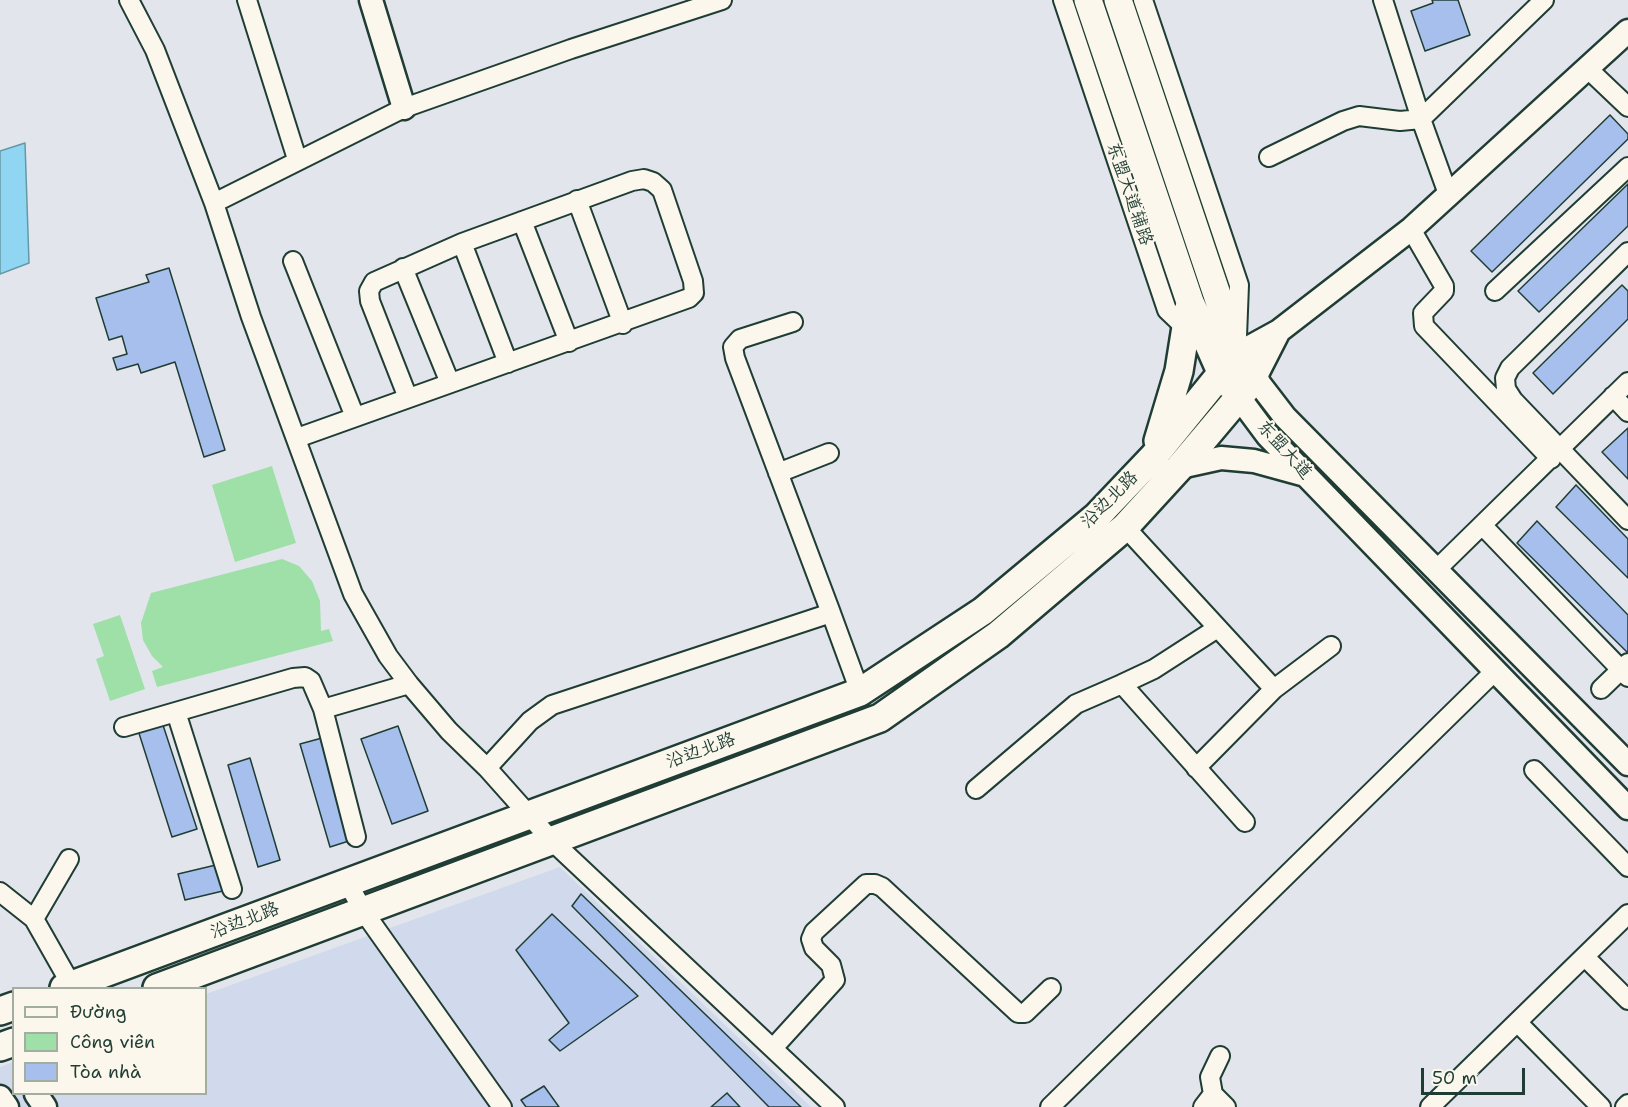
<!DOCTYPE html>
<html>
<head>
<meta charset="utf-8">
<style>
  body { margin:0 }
  #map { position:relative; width:1628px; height:1107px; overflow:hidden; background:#e2e6ec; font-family:"Shantell Sans",sans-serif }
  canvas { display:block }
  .legend { position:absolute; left:12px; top:987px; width:195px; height:108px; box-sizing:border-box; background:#fbf7ec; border:2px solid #a3ada2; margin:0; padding:8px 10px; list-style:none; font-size:18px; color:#1f3d34 }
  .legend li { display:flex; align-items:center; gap:12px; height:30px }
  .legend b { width:30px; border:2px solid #a3ada2 }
  .scale { position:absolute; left:1421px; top:1068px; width:104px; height:27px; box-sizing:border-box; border:3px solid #1f3d34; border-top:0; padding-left:8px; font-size:18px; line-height:21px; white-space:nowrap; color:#1f3d34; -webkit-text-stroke:4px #fbf7ec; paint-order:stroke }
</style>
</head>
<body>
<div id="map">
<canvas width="1628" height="1107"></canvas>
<ul class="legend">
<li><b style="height:8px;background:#fbf7ec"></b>Đường</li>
<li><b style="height:16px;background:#9fdfa8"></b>Công viên</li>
<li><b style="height:16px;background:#a7bfec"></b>Tòa nhà</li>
</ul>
<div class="scale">50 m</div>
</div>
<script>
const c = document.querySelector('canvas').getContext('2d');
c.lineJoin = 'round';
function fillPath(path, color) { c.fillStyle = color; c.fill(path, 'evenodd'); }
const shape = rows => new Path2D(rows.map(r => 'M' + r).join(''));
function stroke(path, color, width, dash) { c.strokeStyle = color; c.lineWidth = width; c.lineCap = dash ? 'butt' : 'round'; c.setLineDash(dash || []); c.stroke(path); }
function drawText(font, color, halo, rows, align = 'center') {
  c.font = font + ' "Shantell Sans","LXGW WenKai TC",sans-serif'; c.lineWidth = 4.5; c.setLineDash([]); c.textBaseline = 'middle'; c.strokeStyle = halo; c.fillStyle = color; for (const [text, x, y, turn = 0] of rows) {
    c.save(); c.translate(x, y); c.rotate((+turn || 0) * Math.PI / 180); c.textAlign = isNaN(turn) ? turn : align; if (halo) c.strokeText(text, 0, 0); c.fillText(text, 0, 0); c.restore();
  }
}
fillPath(shape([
  [560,867,811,1107,0,1107,0,1067,13,1062,14,1094,206,1094,206,994]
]), '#d0daec');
fillPath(shape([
  [272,466,296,543,235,562,212,485],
  [282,559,299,566,312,581,320,601,321,631,329,629,333,641,157,687,152,671,163,667,152,656,143,640,141,623,151,593],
  [120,615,145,689,110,701,96,659,104,656,93,624]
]), '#9fdfa8');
const water = shape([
  [25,143,29,263,0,274,0,151,25,143]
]);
fillPath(water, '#90d6f2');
stroke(water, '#6399a6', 1.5);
const building = shape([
  [1432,0,1458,0,1470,35,1425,51,1411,11,1433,3,1432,0],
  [1610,115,1628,134,1628,139,1492,272,1471,251,1610,115],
  [1628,184,1628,226,1539,312,1518,291,1628,184],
  [169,268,225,450,204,457,175,362,141,373,138,364,117,370,113,358,127,354,122,336,109,340,96,298,149,282,146,275,169,268],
  [1622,285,1628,291,1628,319,1553,394,1533,373,1622,285],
  [1628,428,1628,479,1602,452,1628,428],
  [1576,485,1628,539,1628,578,1556,507,1576,485],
  [1537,521,1628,615,1628,653,1517,543,1537,521],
  [161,719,197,829,172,837,137,727,161,719],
  [398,726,428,811,392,824,361,739,398,726],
  [322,738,352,840,330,847,300,744,322,738],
  [250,758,280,860,258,867,228,765,250,758],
  [220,864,227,890,185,900,178,874,220,864],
  [581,894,801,1107,769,1107,572,906,581,894],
  [552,914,638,996,560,1051,549,1040,569,1023,516,950,552,914],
  [544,1086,559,1107,526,1107,521,1100,544,1086],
  [727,1093,740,1107,711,1107,727,1093]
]);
fillPath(building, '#a7bfec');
stroke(building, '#1f3d34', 1.5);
const minor = shape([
  [129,0,155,50,214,203,251,317,353,594,388,656,409,684,449,731,487,768,552,841,835,1107],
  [247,0,297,159],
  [1063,0,1167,310,1190,332],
  [1143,0,1239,285,1237,337],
  [1383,0,1421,119,1448,194],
  [1587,68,1628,107],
  [1269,157,1343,121,1359,116,1400,121,1421,119,1544,0],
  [577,200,623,324],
  [214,203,404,108,571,49,722,0],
  [522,221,569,342],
  [1411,229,1444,286,1444,291,1423,313,1424,326,1551,459],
  [462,243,508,363],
  [1628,252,1510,368,1505,378,1506,389,1513,400,1628,520],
  [293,261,355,417],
  [403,268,450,383],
  [1495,291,1628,167],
  [1613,396,1628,412],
  [297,438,689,298,694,293,693,281,662,190,653,182,644,179,632,181,462,243,374,282,369,291,370,301,408,398],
  [778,473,829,453],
  [1482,525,1628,677],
  [1125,527,1274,689],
  [1436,570,1628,382],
  [831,613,860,692],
  [1216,629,1154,669,1122,684,1245,822],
  [1601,689,1628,663],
  [323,709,356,837],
  [176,712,232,889],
  [124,727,293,678,305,677,311,681,323,709,409,684],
  [487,768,530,721,552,705,831,613,735,358,733,347,740,339,793,322],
  [1196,768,1274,689,1331,646],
  [1534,770,1628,867],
  [976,789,1076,704,1122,684],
  [347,882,364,912,502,1107],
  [0,892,34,919,72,986],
  [34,919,69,859],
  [1585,957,1628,1000],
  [1518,1023,1601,1107],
  [774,1047,835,980,831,965,814,948,811,939,814,932,866,884,875,884,882,887,1018,1013,1025,1013,1051,988],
  [1213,1094,1210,1077,1220,1056],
  [1050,1107,1495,671],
  [1203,1107,1213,1094,1226,1107],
  [1430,1107,1628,914],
  [1625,1107,1628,1104]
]);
const major = shape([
  [371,0,404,108],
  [1279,331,1411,229,1628,31],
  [1237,354,1279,331,1255,378,1285,417,1628,764],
  [1238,396,1267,435,1628,808],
  [1180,467,1221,458,1254,461,1305,475],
  [36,1094,45,1107],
  [0,1097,7,1107]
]);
const highway = shape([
  [1088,0,1190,302,1221,372,1229,384],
  [1158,441,1179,371,1190,302],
  [64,988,860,692,983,611,1097,516,1154,456,1237,354],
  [157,988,880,718,998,635,1125,527,1180,467,1255,378,1237,354,1118,0],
  [0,1011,14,1006],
  [0,1047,14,1042]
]);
stroke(minor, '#1f3d34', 22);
stroke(major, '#1f3d34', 27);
stroke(highway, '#1f3d34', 32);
stroke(minor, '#fbf7ec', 18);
stroke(major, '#fbf7ec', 22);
stroke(highway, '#fbf7ec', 27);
drawText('18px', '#1f3d34', '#fbf7ec', [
  ["东盟大道辅路",1129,194,71],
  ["东盟大道",1284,450,48],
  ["沿边北路",1110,500,-45],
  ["沿边北路",701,751,-20],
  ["沿边北路",245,921,-21]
]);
</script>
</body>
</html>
